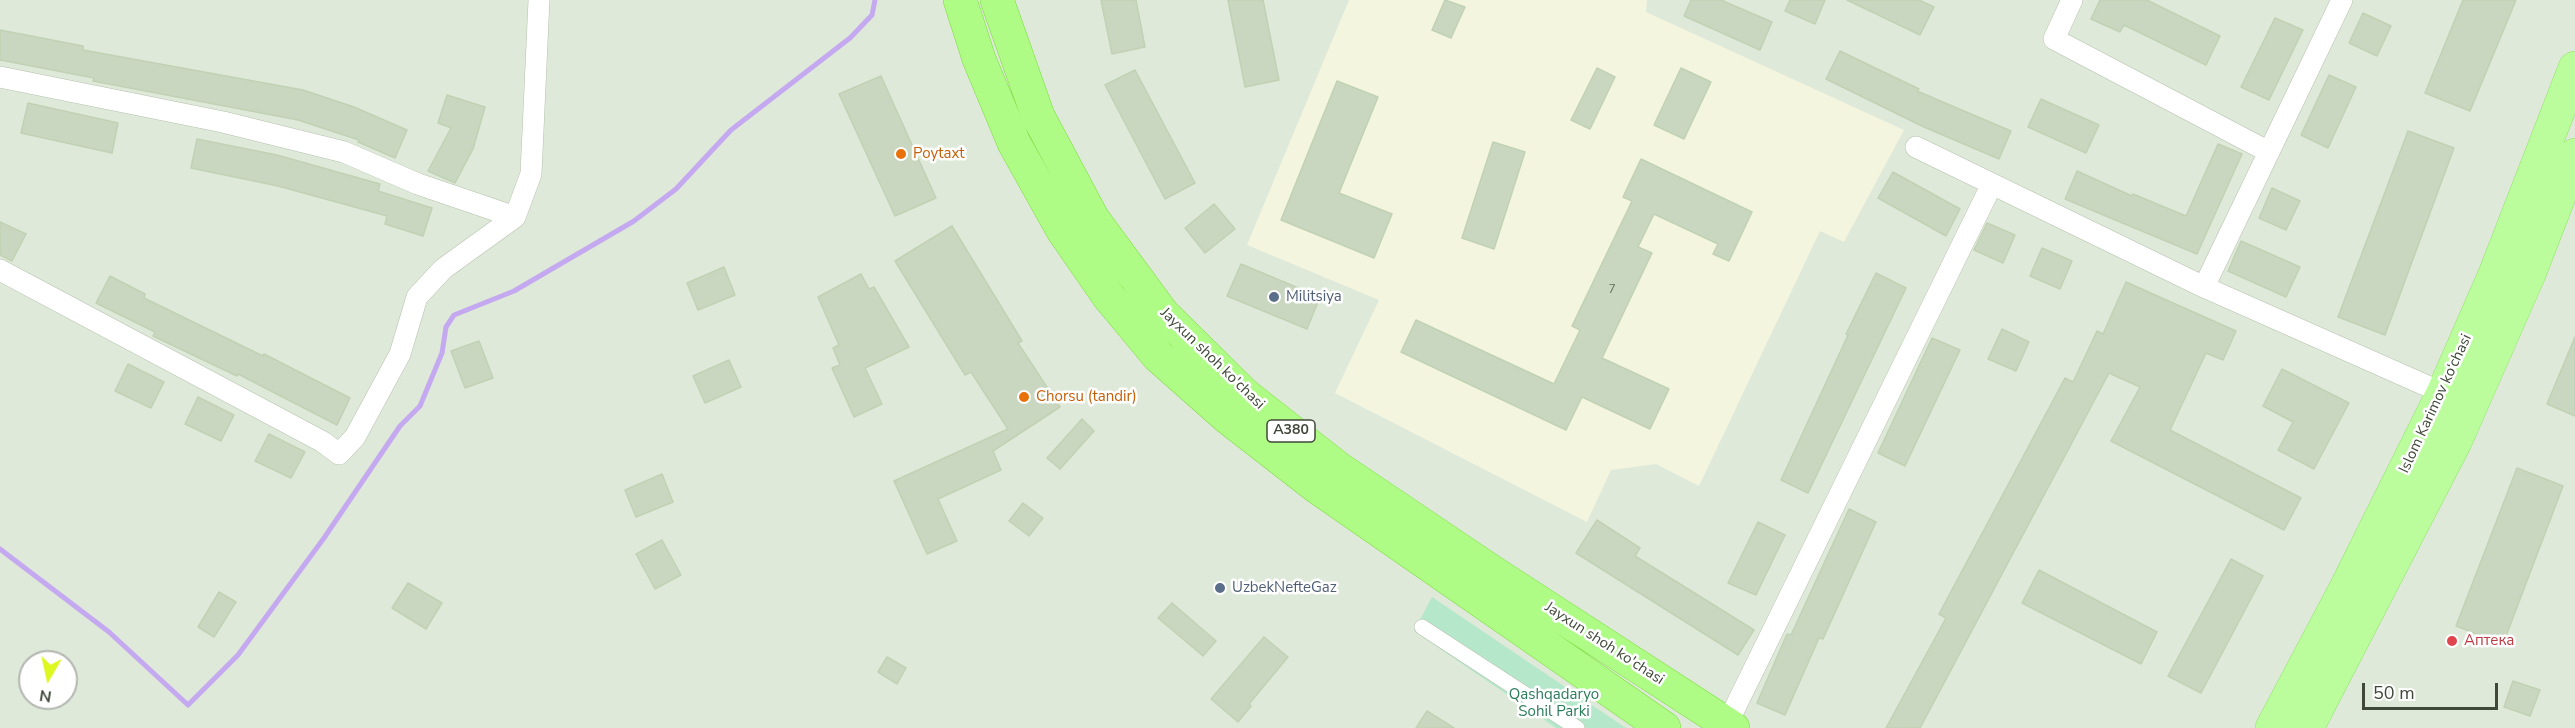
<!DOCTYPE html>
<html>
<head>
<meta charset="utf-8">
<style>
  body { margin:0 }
  #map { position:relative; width:2575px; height:728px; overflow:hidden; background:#eef5eb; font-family:"Nunito Sans",sans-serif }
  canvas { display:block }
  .north { position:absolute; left:18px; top:650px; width:60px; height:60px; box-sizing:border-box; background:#fff; border:2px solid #b3b6b0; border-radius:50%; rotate:189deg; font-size:16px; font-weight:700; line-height:24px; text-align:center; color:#404939 }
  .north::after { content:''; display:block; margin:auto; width:21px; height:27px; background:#ddf720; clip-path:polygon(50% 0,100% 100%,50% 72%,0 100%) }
  .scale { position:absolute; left:2362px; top:683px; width:136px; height:27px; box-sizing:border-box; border:3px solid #404939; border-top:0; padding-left:8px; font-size:18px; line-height:21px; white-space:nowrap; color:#404939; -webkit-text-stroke:4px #fff; paint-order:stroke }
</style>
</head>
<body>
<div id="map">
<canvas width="2575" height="728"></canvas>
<div class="north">N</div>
<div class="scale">50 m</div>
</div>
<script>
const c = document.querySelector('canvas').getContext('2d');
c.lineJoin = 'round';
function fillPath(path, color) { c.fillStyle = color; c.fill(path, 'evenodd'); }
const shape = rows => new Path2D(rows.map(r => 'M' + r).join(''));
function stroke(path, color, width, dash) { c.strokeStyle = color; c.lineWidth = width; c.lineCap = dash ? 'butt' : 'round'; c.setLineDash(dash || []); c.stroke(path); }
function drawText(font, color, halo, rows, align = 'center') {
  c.font = font + ' "Nunito Sans",sans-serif'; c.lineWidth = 5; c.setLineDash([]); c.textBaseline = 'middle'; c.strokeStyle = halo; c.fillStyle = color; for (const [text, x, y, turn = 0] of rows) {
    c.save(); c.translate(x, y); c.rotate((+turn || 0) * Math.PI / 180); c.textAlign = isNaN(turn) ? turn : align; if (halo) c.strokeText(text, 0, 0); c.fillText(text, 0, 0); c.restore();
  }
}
fillPath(shape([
  [0,0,2575,0,2575,728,0,728],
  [30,662,66,662,66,698,30,698]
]), '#dfe9d9');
fillPath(shape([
  [1349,0,1647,0,1646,12,1904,130,1844,242,1820,231,1699,486,1656,464,1611,470,1587,522,1335,393,1379,300,1247,245]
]), '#f3f5df');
fillPath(shape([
  [1432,597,1626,728,1556,728,1414,631]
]), '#b5e8ca');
stroke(shape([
  [0,549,109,632,188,705,238,655,324,538,400,426,420,406,442,353,446,327,454,315,514,291,634,221,676,189,731,130,850,38,872,15,875,0]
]), '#c4a9f0', 5);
const building = shape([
  [1101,0,1136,0,1145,47,1112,54,1101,0],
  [1228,0,1263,0,1279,80,1245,87,1228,0],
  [1445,0,1465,7,1451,38,1432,30,1445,0],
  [1691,0,1721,0,1772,22,1760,50,1684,16,1691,0],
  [1790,0,1825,0,1815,24,1785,11,1790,0],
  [1847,0,1919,0,1934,7,1920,35,1847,0],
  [2100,0,2147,0,2220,36,2206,65,2124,25,2120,32,2091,19,2100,0],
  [2463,0,2516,0,2470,111,2425,93,2463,0],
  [2363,13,2391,26,2377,56,2349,43,2363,13],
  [2275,18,2303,30,2269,100,2241,87,2275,18],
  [0,30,83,46,83,50,303,90,354,107,407,130,395,158,358,142,359,140,298,120,93,81,94,78,0,60,0,30],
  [1840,51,1919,89,1917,91,2011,131,1999,159,1924,127,1826,79,1840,51],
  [1597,68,1615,77,1590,129,1571,120,1597,68],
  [1681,68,1711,82,1684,139,1654,125,1681,68],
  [1135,70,1195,183,1165,199,1105,85,1135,70],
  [2329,75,2356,87,2328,148,2301,135,2329,75],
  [881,76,936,198,895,216,839,94,881,76],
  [1337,81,1378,97,1339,193,1392,214,1374,258,1281,220,1337,81],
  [447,95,485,107,473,149,455,183,428,171,451,128,438,123,447,95],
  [2041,99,2099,125,2086,153,2028,127,2041,99],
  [28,103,118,123,112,153,21,133,28,103],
  [2408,131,2454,148,2385,335,2338,317,2408,131],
  [197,139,277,155,380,184,378,191,432,208,423,236,385,224,387,216,278,186,191,168,197,139],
  [1493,142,1525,152,1494,249,1462,238,1493,142],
  [2218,144,2242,154,2197,254,2065,199,2077,171,2132,196,2133,194,2186,216,2218,144],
  [1641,159,1752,212,1729,261,1713,254,1718,244,1654,214,1638,247,1652,253,1602,358,1669,389,1650,429,1582,397,1566,430,1401,352,1416,320,1554,384,1580,330,1572,326,1632,201,1623,197,1641,159],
  [1893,172,1960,209,1946,236,1878,198,1893,172],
  [2272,188,2300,201,2286,230,2259,218,2272,188],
  [1214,204,1235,229,1205,253,1185,228,1214,204],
  [0,222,26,234,12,261,0,255,0,222],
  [1987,223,2015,235,2003,263,1974,250,1987,223],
  [952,226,1022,341,1018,343,1060,407,993,451,1001,470,938,499,957,541,927,554,894,481,1008,429,971,372,965,375,895,261,952,226],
  [2241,241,2300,267,2286,297,2228,271,2241,241],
  [2042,248,2072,261,2060,289,2030,276,2042,248],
  [1241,264,1320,297,1307,329,1227,296,1241,264],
  [724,267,735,295,698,310,687,283,724,267],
  [1876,273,1906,288,1808,493,1781,480,1848,335,1846,334,1876,273],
  [861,274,869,289,874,287,909,347,865,368,882,404,854,417,832,368,840,365,833,348,839,345,818,297,861,274],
  [110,276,145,294,144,298,263,356,264,354,350,398,337,425,238,374,237,376,153,336,155,332,96,303,110,276],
  [2126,282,2236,331,2223,360,2206,353,2170,430,2301,498,2284,530,2111,441,2140,387,2109,373,1920,728,1886,728,1946,618,1939,614,2065,378,2073,382,2097,331,2103,334,2126,282],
  [2002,329,2029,342,2016,371,1988,359,2002,329],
  [2575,337,2575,416,2547,404,2575,337],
  [1932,338,1960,350,1905,466,1878,453,1932,338],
  [479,341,493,378,465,388,451,351,479,341],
  [729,360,741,387,705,403,693,376,729,360],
  [128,364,164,382,151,408,115,391,128,364],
  [2282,369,2349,403,2314,469,2278,450,2293,422,2263,406,2282,369],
  [198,397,234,415,221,441,185,424,198,397],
  [1082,419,1094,431,1060,469,1047,458,1082,419],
  [269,434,305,452,291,478,255,461,269,434],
  [2517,468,2563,486,2503,644,2456,626,2517,468],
  [662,474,673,502,636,517,625,490,662,474],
  [1023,503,1043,518,1029,536,1009,521,1023,503],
  [1849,509,1876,522,1823,639,1819,638,1785,715,1757,703,1787,634,1791,635,1849,509],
  [1597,520,1640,548,1635,556,1754,630,1738,655,1576,553,1597,520],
  [1758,522,1785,535,1756,595,1728,583,1758,522],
  [662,540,681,575,655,589,636,554,662,540],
  [2231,559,2263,576,2201,693,2168,676,2231,559],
  [2039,570,2157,632,2141,664,2022,603,2039,570],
  [408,583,442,603,426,629,392,608,408,583],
  [219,592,236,602,214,637,198,627,219,592],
  [1172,603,1216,641,1203,656,1158,618,1172,603],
  [1264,637,1288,657,1249,704,1251,706,1238,722,1211,699,1264,637],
  [887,657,906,668,897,684,878,672,887,657],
  [2513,681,2540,690,2530,716,2504,707,2513,681],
  [1427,711,1454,728,1416,728,1427,711]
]);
fillPath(building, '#cad7c0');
stroke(building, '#c0d2b3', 1.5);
const pedestrian = shape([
  [1422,627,1577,728]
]);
const minor = shape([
  [2072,0,2054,39,2269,152],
  [0,77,223,122,344,152,418,184,515,217],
  [1916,147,2204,287,2443,393],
  [0,270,323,442,339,454,355,437,400,354,417,297,443,269,515,217,531,174,539,0],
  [2204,287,2342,0],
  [1727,724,1992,184]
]);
const primary = shape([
  [2272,728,2345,590,2443,393,2495,274,2575,68],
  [2307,728,2455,442,2529,274,2575,155]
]);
const trunk = shape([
  [960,0,979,59,1014,143,1062,229,1109,297,1158,356,1227,417,1317,487,1664,728],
  [997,0,1038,116,1093,219,1163,314,1244,394,1338,468,1491,571,1733,728]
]);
stroke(pedestrian, '#b5c1ad', 16);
stroke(minor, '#b5c1ad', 22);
stroke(primary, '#93e36b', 34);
stroke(trunk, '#7ddc3e', 34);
stroke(pedestrian, '#fff', 15);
stroke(minor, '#fff', 21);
stroke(primary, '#bbfd9c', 33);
stroke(trunk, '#aefc86', 33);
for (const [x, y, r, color] of [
  [901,154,6,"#e8710a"],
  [1274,297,6,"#5c6f8a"],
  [1024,397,6,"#e8710a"],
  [1220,588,6,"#5c6f8a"],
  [2452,641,6,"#e0444e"]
]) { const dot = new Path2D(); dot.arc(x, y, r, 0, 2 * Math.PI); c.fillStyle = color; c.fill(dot); stroke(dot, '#fff', 2); }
drawText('12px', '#626c5b', null, [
  ["7",1612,290]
]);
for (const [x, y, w] of [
  [1291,431,48]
]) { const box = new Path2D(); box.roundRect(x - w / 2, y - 11, w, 22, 4.5); c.fillStyle = '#fff'; c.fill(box); stroke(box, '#404939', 1.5); }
drawText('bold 14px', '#404939', null, [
  ["A380",1291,431]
]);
drawText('15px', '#c56008', '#fff', [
  ["Poytaxt",913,154],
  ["Chorsu (tandir)",1036,397]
], 'left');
drawText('15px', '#4e5e75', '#fff', [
  ["Militsiya",1286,297],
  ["UzbekNefteGaz",1232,588]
], 'left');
drawText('15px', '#404939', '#fff', [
  ["Jayxun shoh ko'chasi",1212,359,44],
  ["Islom Karimov ko‘chasi",2436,404,-65],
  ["Jayxun shoh ko'chasi",1604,644,33]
]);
drawText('15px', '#be3a42', '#fff', [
  ["Аптека",2464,641]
], 'left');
drawText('15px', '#2b7c5b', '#fff', [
  ["Qashqadaryo",1554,695],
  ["Sohil Parki",1554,712]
]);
</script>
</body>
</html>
